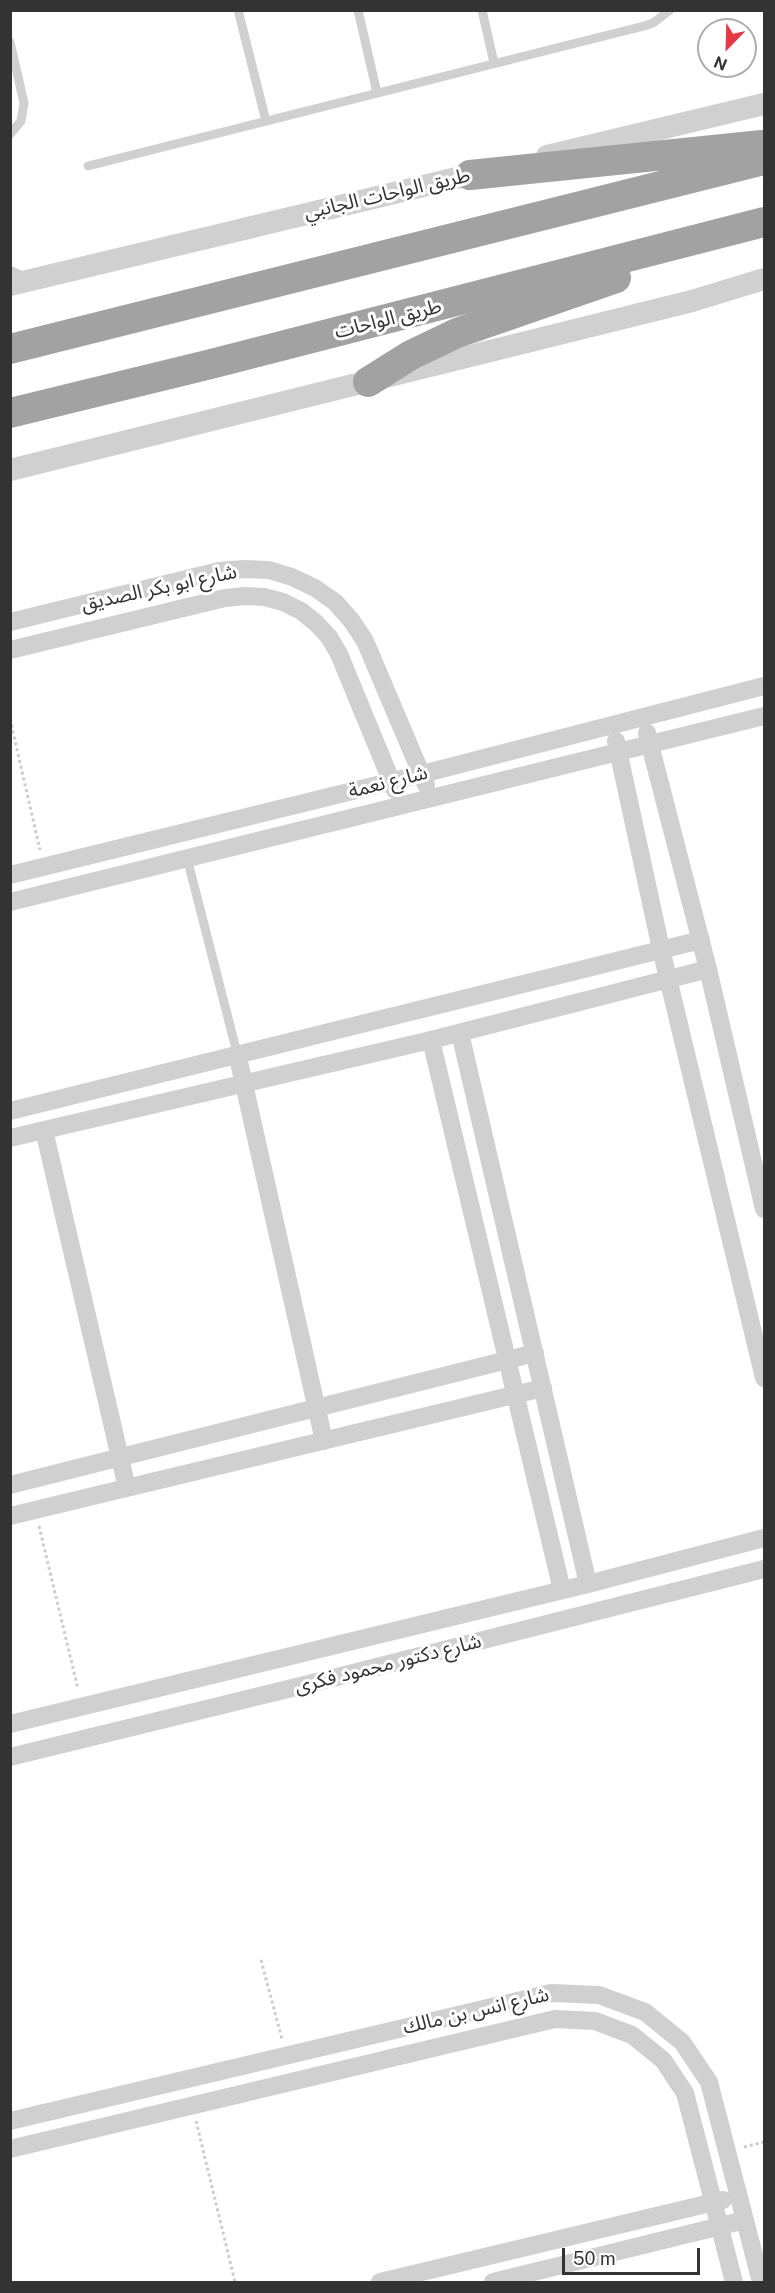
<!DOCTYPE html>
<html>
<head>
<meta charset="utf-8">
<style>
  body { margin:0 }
  #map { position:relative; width:775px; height:2293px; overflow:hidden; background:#fff; font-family:"Public Sans",sans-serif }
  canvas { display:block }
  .frame { position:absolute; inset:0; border:12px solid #333; pointer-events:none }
  .north { position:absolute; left:697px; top:18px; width:60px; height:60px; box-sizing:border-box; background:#fff; border:2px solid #adadad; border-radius:50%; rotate:203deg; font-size:16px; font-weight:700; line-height:24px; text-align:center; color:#333 }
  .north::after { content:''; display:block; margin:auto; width:21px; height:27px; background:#e63946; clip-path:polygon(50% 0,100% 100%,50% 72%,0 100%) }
  .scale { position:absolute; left:562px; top:2248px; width:138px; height:27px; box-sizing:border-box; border:3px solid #333; border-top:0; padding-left:8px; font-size:18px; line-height:21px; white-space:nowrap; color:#333; -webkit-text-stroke:4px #fff; paint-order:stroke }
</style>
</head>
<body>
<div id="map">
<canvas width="775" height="2293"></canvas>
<div class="frame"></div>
<div class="north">N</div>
<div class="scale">50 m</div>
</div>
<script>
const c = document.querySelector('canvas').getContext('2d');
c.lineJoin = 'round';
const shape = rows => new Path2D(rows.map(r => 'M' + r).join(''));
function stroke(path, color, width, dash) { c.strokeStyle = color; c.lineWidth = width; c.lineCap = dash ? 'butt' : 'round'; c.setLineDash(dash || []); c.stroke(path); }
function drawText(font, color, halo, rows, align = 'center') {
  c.font = font + ' "Public Sans","Noto Sans Arabic",sans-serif'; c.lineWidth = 6; c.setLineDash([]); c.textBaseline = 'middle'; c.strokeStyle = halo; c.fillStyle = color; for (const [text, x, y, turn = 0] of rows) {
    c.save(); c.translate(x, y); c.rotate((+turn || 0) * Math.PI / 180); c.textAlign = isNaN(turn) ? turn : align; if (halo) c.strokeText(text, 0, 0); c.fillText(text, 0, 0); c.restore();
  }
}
stroke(shape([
  [10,719,40,850],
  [39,1526,78,1689],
  [261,1960,282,2039],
  [196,2121,235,2282],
  [744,2147,764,2142]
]), '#cdcdcd', 3, [3, 3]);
stroke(shape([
  [238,10,266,121],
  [358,10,377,93],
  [482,10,494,63],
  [10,42,24,103,21,121,10,134],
  [88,166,644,26,653,23,670,10],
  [10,270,25,277],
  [187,858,237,1053]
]), '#d0d0d0', 9);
stroke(shape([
  [10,622,219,571,244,569,269,570,292,577,315,588,335,602,351,620,365,641,426,785],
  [10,650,225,598,245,596,264,597,283,602,301,611,316,623,329,637,339,654,395,790],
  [647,733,708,969,764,1209],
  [616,741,661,949,764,1378],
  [10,875,422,774,764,686],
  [10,902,764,716],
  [460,1033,588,1584],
  [431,1040,562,1590],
  [237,1053,324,1441],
  [10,1111,701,940],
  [44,1130,127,1488],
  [10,1138,431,1040,708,969],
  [10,1485,535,1353],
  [10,1516,543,1388],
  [10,1724,588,1584,764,1538],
  [10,1757,337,1677,764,1569],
  [10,2121,551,1993,599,1995,645,2012,682,2042,709,2082,761,2282],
  [10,2149,555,2019,595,2021,632,2035,663,2060,685,2093,734,2282],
  [380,2282,723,2200],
  [493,2282,745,2220]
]), '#d0d0d0', 18);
stroke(shape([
  [547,156,764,104],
  [10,285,486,171],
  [10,470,692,301,764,279]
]), '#d0d0d0', 22);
stroke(shape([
  [470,175,762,145],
  [10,349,764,160],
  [368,382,411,355,457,333,616,278],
  [10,413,211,364,764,222]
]), '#a2a2a2', 30);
drawText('20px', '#333', '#fff', [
  ["طريق الواحات الجانبي",387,194,-13],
  ["طريق الواحات",388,319,-14],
  ["شارع ابو بكر الصديق",159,588,-12],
  ["شارع نعمة",388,782,-14],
  ["شارع دكتور محمود فكرى",388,1664,-14],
  ["شارع انس بن مالك",476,2011,-13]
]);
</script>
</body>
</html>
